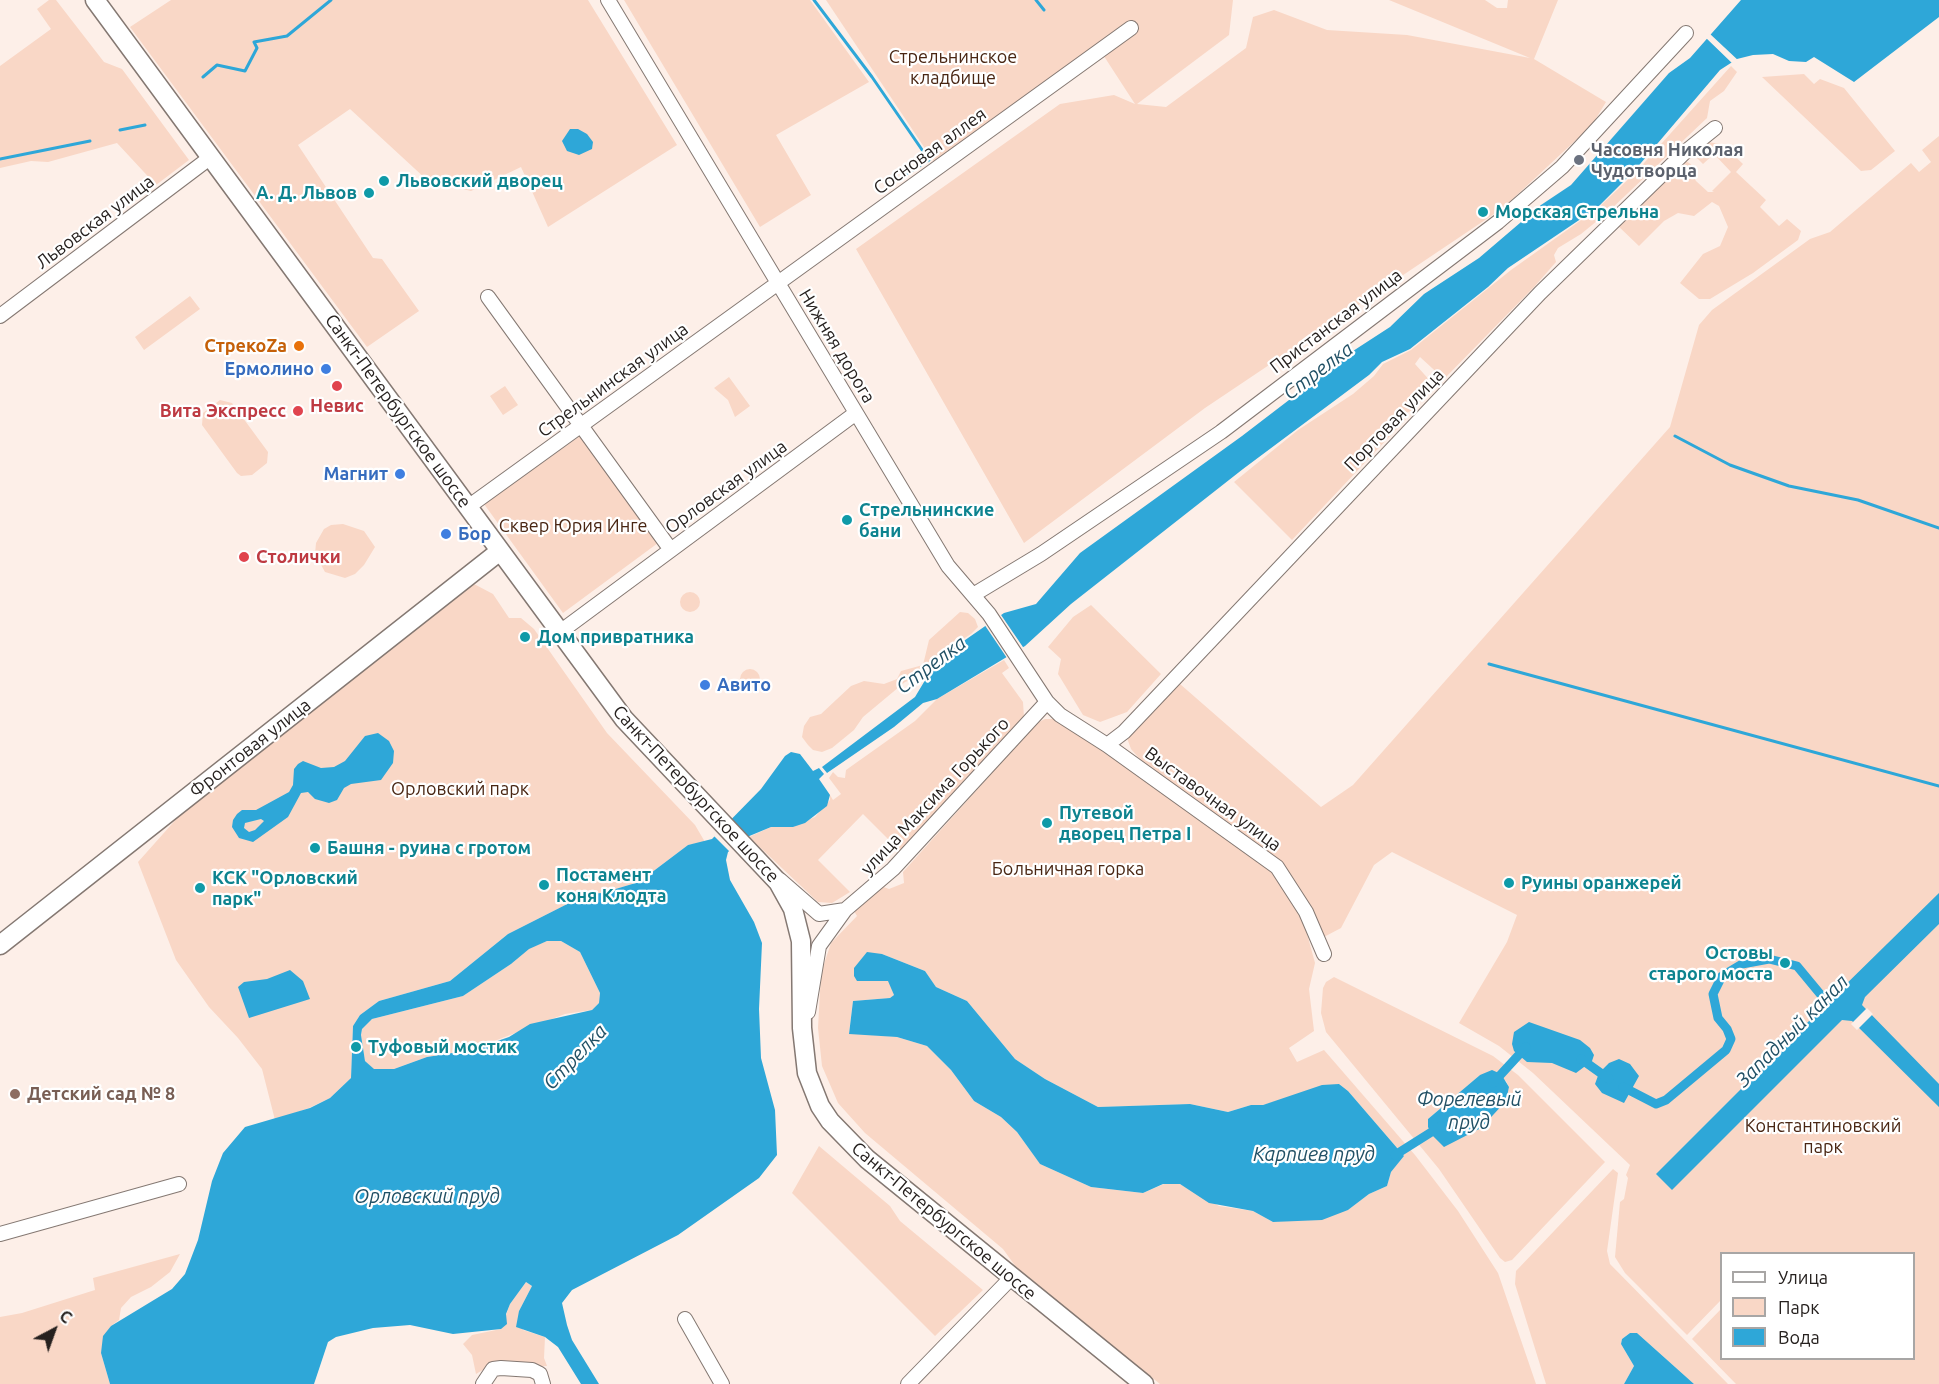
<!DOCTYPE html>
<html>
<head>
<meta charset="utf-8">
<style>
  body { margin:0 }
  #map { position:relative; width:1939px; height:1384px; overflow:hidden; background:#fdefe8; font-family:Ubuntu,sans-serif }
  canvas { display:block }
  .legend { position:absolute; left:1720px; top:1252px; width:195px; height:108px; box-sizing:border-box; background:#fff; border:2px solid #a8a6a5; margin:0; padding:8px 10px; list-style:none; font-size:18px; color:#26211f }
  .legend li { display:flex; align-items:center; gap:12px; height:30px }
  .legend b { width:30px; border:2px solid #a8a6a5 }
  .north { position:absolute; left:24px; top:1300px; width:60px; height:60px; -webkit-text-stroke:4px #fff; paint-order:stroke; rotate:41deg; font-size:16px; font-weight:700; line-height:24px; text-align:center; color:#26211f }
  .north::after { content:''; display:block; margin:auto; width:21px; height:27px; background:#26211f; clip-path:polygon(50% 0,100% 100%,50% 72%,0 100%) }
</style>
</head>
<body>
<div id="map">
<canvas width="1939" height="1384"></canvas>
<ul class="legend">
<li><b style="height:8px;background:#fff"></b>Улица</li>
<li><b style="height:16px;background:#f9d7c6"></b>Парк</li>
<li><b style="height:16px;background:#2ea7d8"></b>Вода</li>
</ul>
<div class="north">С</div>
</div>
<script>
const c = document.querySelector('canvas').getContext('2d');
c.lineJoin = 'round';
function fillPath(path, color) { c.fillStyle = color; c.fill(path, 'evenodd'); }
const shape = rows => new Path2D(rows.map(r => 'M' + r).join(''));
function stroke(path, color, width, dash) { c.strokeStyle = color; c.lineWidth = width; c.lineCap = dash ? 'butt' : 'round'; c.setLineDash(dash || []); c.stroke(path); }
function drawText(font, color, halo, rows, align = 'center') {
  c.font = font + ' Ubuntu,sans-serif'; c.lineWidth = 4.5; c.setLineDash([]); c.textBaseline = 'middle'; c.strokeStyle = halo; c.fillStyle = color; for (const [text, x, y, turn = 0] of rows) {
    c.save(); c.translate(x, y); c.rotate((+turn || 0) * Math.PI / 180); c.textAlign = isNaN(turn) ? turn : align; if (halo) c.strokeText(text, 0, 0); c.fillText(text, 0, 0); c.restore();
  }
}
fillPath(shape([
  [49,0,56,0,104,62,122,69,189,160,156,185,117,143,48,162,31,161,0,168,0,66,51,29,37,9],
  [171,0,588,0,677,145,548,227,521,167,471,191,427,180,350,109,298,145,373,258,382,259,419,311,367,347,130,27],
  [624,0,810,0,869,82,776,135,811,195,760,227],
  [826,0,1233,0,1229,35,1137,104,1166,107,1246,48,1253,17,1274,10,1327,30,1407,35,1530,58,1389,0,1485,0,1497,8,1507,8,1508,0,1558,0,1534,59,1606,102,1592,125,1503,208,1205,408,1024,543,856,249,1060,104,1114,95,1135,104,1098,47,934,162],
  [1731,66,1737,72,1724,91,1710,101,1707,118,1608,212,1581,234,1558,248,1554,255,1556,262,1535,286,1444,379,1420,357,1415,364,1433,384,1427,394,1413,410,1404,414,1407,418,1292,540,1234,482,1298,430,1353,394,1374,376,1383,364,1411,350,1511,270,1598,208,1636,172],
  [1804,74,1814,84,1820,79,1844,88,1895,151,1871,170,1861,171,1762,77],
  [1939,136,1939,1384,1736,1384,1692,1339,1721,1309,1722,1358,1914,1358,1914,1254,1722,1254,1721,1300,1687,1335,1625,1273,1615,1257,1620,1202,1624,1199,1628,1178,1626,1175,1630,1165,1533,1073,1499,1046,1459,1023,1507,942,1517,915,1392,852,1374,865,1341,928,1322,938,1311,909,1279,860,1144,764,1131,749,1127,738,1133,727,1180,684,1321,807,1353,785,1670,427,1699,325,1712,310,1810,239,1830,232,1911,163,1919,172,1931,162,1922,150],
  [1707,142,1722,144,1743,164,1736,172,1766,200,1760,207,1779,226,1787,219,1801,231,1798,240,1753,273,1710,299,1699,299,1680,283,1703,254,1720,246,1728,227,1719,206,1712,202,1694,216,1678,213,1664,221,1639,246,1616,224,1686,161,1692,165,1691,173,1696,181,1708,192,1714,192,1712,191,1731,172,1714,154,1703,164,1691,152],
  [190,296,200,309,144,350,135,337],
  [729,377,750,406,735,417,728,400,714,388],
  [505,386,518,405,503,415,490,396],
  [220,400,232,403,268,452,267,463,252,475,241,476,237,473,202,425,203,413],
  [580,436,658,543,563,613,484,504],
  [343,524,364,531,375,547,364,565,355,574,345,578,325,572,315,554,316,543,324,529,331,525],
  [474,584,493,594,509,618,521,618,534,629,607,733,695,825,705,842,688,845,639,882,602,893,587,894,508,934,450,981,379,1001,360,1015,353,1026,351,1078,330,1098,309,1108,275,1120,262,1069,238,1038,209,1007,176,960,138,862,179,816],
  '680 602a10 10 0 1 1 20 0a10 10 0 1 1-20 0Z',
  [1091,605,1161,674,1127,712,1100,722,1083,715,1058,674,1061,659,1048,647,1073,617],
  [960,612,968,613,975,619,978,627,971,634,931,660,919,677,905,682,863,717,854,730,832,748,822,752,813,750,808,745,802,737,804,726,810,717,821,714,851,686,864,681,884,684,897,679,901,671,923,665,929,640],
  [1004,660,1009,668,1002,673,1023,702,1024,717,901,852,863,814,818,860,850,892,832,903,818,902,749,837,771,827,793,827,815,817,830,800,830,795,833,800,841,794,829,778,833,772,838,777,845,778,846,770,915,721,937,699],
  '740 679a10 10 0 1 1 20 0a10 10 0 1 1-20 0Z',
  [1045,719,1054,719,1103,750,1274,873,1303,919,1315,963,1309,989,1314,1031,1289,1048,1297,1062,1324,1050,1415,1155,1458,1211,1498,1273,1536,1384,1160,1384,1016,1267,1003,1249,865,1133,838,1103,822,1066,818,1028,821,973,831,943,857,916,854,911,881,886,889,889,904,883,903,872,1037,723],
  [882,954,925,971,936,987,967,1001,1015,1059,1045,1079,1098,1107,1190,1104,1228,1112,1251,1105,1263,1105,1339,1084,1348,1091,1404,1156,1391,1172,1387,1186,1369,1194,1348,1210,1295,1220,1273,1222,1253,1211,1219,1206,1180,1184,1164,1184,1143,1193,1091,1187,1040,1164,1017,1132,1001,1117,974,1101,951,1070,927,1046,897,1037,849,1033,853,1001,890,998,894,995,889,981,883,980],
  [547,941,561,941,580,952,600,993,599,1003,592,1010,565,1014,471,1050,427,1057,394,1069,373,1069,365,1061,361,1036,362,1029,372,1019,463,996,511,964,529,948],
  [1334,977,1493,1056,1518,1075,1605,1162,1512,1260,1505,1262,1500,1258,1439,1169,1326,1032,1321,1013,1323,988,1326,982],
  [1480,1075,1506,1081,1509,1087,1506,1101,1428,1119],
  [819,1146,890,1206,900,1221,983,1290,935,1336,792,1193],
  [1613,1169,1618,1173,1607,1251,1610,1264,1728,1384,1694,1384,1637,1333,1630,1333,1622,1339,1621,1344,1634,1366,1624,1384,1546,1384,1515,1284,1516,1271],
  [180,1254,170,1272,151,1287,131,1297,121,1308,119,1320,111,1326,101,1353,110,1384,0,1384,0,1317,22,1313,95,1290,93,1278],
  [526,1282,532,1286,519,1311,523,1330,545,1337,544,1358,547,1366,486,1368,476,1374,472,1355,463,1344,472,1335,501,1329,510,1304]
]), '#f9d7c6');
fillPath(shape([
  [1741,0,1939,0,1939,17,1854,82,1814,57,1806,62,1789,61,1773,54,1753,55,1737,59,1720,70,1635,170,1597,208,1508,268,1488,287,1410,349,1382,362,1369,375,1243,469,1071,604,1025,646,937,699,923,703,894,727,827,773,822,767,915,697,933,667,945,654,1004,613,1036,604,1080,553,1242,436,1353,351,1390,327,1424,294,1479,258,1541,205,1571,185,1669,73,1690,58],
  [570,129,578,129,587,134,593,142,592,149,579,155,567,151,562,141],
  [378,733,389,741,394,751,393,763,381,780,351,784,344,788,337,800,329,803,315,799,308,792,301,793,288,817,253,842,239,838,232,827,233,820,237,814,242,810,256,810,289,792,293,785,294,769,298,764,303,761,321,768,334,767,345,761,365,736],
  [261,819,264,821,255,830,249,832,244,828,245,823],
  [791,752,800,754,813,771,819,768,824,774,819,779,830,795,827,806,805,823,793,827,771,827,747,837,728,852,726,860,730,880,754,922,762,943,759,1009,761,1058,775,1110,777,1155,759,1178,678,1235,572,1290,562,1303,567,1325,572,1340,599,1384,581,1384,558,1347,545,1337,516,1327,519,1311,532,1286,526,1282,510,1304,506,1314,507,1324,501,1329,453,1334,410,1325,373,1328,336,1337,328,1342,314,1384,110,1384,101,1353,103,1336,111,1326,172,1289,185,1274,198,1240,212,1181,223,1153,245,1127,310,1108,330,1098,351,1078,353,1026,360,1015,379,1001,450,981,508,934,587,894,602,893,639,882,688,845,712,839,761,789,785,756],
  [547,941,561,941,580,952,600,993,599,1003,592,1010,530,1024,509,1037,471,1050,427,1057,394,1069,374,1069,365,1061,361,1035,362,1029,372,1019,463,996,511,964,529,949],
  [1939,893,1939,924,1865,997,1862,1005,1939,1084,1939,1107,1852,1021,1842,1020,1672,1190,1656,1174,1822,1008,1823,1002,1817,996,1822,991,1829,997,1835,995],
  [867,952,882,954,925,971,936,987,967,1001,1015,1059,1045,1079,1098,1107,1190,1104,1228,1112,1251,1105,1263,1105,1322,1085,1339,1084,1348,1091,1404,1156,1391,1172,1387,1186,1369,1194,1348,1210,1322,1220,1273,1222,1253,1211,1209,1203,1180,1184,1163,1184,1143,1193,1091,1187,1040,1164,1017,1132,1001,1117,974,1101,951,1070,927,1046,897,1037,849,1034,853,1001,890,998,894,995,888,981,857,981,854,976,854,968],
  [290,970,303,981,310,999,249,1018,238,987,244,982,267,979],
  [1529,1022,1580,1040,1590,1048,1594,1055,1592,1061,1576,1073,1552,1063,1527,1062,1514,1051,1512,1044,1514,1032],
  [1619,1059,1630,1064,1639,1076,1624,1103,1602,1093,1595,1084,1599,1073,1609,1063],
  [1492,1070,1501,1074,1509,1087,1506,1101,1481,1128,1444,1147,1432,1135,1428,1127,1428,1119,1480,1075],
  [1630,1333,1637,1333,1694,1384,1624,1384,1634,1366,1621,1344,1622,1339]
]), '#2ea7d8');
fillPath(shape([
  [1709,33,1740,62,1734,65,1705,37],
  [999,612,1025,650,1009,661,984,624],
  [727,818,748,840,731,853,712,834],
  [1867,1008,1873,1014,1857,1030,1851,1024]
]), '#fdefe8');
stroke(shape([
  [814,0,872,77,929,160,905,175],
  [1036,0,1044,10],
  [203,77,217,65,245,71,257,48,254,42,287,36,331,0],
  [120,130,145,125],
  [0,159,90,141],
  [1675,436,1730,465,1789,486,1858,500,1939,528],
  [1489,664,1939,786]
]), '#2ea7d8', 3);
stroke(shape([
  [1581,1059,1609,1079],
  [1493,1083,1526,1047],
  [1623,1087,1656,1104,1666,1100,1726,1050,1731,1039,1727,1029,1718,1018,1713,994,1722,976,1742,964,1769,959,1797,966,1826,1001],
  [1395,1155,1441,1126]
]), '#2ea7d8', 9);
const minor = shape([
  [608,0,948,566,989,614,1047,702,1060,715,1107,745,1277,867,1306,912,1324,954],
  [488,297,671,550],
  [0,316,211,157],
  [468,507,1131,28],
  [973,595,1041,554,1221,432,1498,222,1562,167,1686,33],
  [560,632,856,413],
  [1107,745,1124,732,1540,293,1684,153,1715,128],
  [780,880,819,914,845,910,893,869,1047,702],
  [808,1012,819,946,845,910],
  [0,1234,179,1184],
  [685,1319,722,1384],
  [483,1384,493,1369,501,1368,532,1370,540,1374,543,1384],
  [908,1384,1012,1277]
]);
const major = shape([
  [95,0,624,719,778,882,793,909,801,941,802,1028,807,1073,820,1106,830,1121,867,1159,1144,1384],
  [0,945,500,551]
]);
stroke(minor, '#847872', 16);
stroke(major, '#847872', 21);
stroke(minor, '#fff', 14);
stroke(major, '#fff', 18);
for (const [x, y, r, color] of [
  [1579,160,6,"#6b7280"],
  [384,181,6,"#0f9aa8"],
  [369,193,6,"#0f9aa8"],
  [1483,212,6,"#0f9aa8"],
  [299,346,6,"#e8710a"],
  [326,369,6,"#3f7fe0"],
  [337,386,6,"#e0444e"],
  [298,411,6,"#e0444e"],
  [400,474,6,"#3f7fe0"],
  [847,520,6,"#0f9aa8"],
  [446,534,6,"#3f7fe0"],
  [244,557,6,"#e0444e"],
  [525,637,6,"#0f9aa8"],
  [705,685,6,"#3f7fe0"],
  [1047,823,6,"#0f9aa8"],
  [315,848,6,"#0f9aa8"],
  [1509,883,6,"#0f9aa8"],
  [544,885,6,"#0f9aa8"],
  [200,888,6,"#0f9aa8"],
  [1785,963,6,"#0f9aa8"],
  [356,1047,6,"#0f9aa8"],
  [15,1094,6,"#8d6e63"]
]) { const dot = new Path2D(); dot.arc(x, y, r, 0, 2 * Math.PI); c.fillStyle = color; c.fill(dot); stroke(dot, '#fff', 2); }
drawText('18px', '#492613', '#fff', [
  ["Стрельнинское",953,57],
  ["кладбище",953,78],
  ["Сквер Юрия Инге",573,526],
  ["Орловский парк",460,789],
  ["Больничная горка",1068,869],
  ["Константиновский",1823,1126],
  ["парк",1823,1147]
]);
drawText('bold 18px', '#5b616d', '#fff', [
  ["Часовня Николая",1591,150],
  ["Чудотворца",1591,171]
], 'left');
drawText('18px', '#26211f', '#fff', [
  ["Сосновая аллея",930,151,-36],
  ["Львовская улица",95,222,-37],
  ["Пристанская улица",1336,321,-37],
  ["Нижняя дорога",837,346,59],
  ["Стрельнинская улица",613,380,-36],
  ["Санкт-Петербургское шоссе",398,411,54],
  ["Портовая улица",1394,420,-46],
  ["Орловская улица",726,487,-36],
  ["Фронтовая улица",250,748,-38],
  ["Санкт-Петербургское шоссе",696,794,47],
  ["улица Максима Горького",935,796,-47],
  ["Выставочная улица",1213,799,36],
  ["Санкт-Петербургское шоссе",944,1221,40]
]);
drawText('bold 18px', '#0d838f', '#fff', [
  ["Львовский дворец",396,181],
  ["А. Д. Львов",357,193,"right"],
  ["Морская Стрельна",1495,212],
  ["Стрельнинские",859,510],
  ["бани",859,531],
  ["Дом привратника",537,637],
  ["Путевой",1059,813],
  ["дворец Петра I",1059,834],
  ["Башня - руина с гротом",327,848],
  ["Постамент",556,875],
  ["коня Клодта",556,896],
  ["КСК \"Орловский",212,878],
  ["парк\"",212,899],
  ["Руины оранжерей",1521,883],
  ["Остовы",1773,953,"right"],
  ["старого моста",1773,974,"right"],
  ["Туфовый мостик",368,1047]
], 'left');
drawText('bold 18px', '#c56008', '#fff', [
  ["СтрекоZа",287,346]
], 'right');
drawText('bold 18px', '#366cbe', '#fff', [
  ["Ермолино",314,369],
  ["Магнит",388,474],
  ["Бор",458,534,"left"],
  ["Авито",717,685,"left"]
], 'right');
drawText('bold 18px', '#be3a42', '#fff', [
  ["Невис",337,406],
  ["Вита Экспресс",286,411,"right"],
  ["Столички",256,557,"left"]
]);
drawText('bold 18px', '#785e54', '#fff', [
  ["Детский сад № 8",27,1094]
], 'left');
drawText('italic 20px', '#215065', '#fff', [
  ["Стрелка",1318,371,-37],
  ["Стрелка",931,665,-37],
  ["Западный канал",1792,1031,-45],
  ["Стрелка",575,1057,-46],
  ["Форелевый",1469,1099],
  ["пруд",1469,1122],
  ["Карпиев пруд",1314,1154],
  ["Орловский пруд",427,1196]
]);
</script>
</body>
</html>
